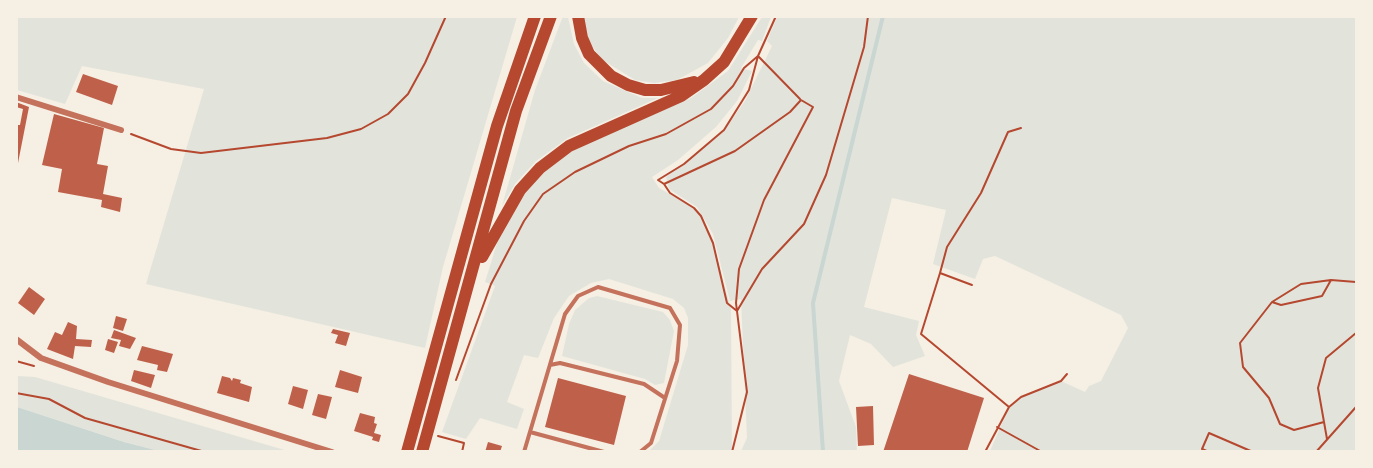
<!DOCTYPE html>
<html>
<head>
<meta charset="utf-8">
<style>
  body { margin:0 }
  #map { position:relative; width:1373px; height:468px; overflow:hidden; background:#f6efe4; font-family:"Public Sans",sans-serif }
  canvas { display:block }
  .frame { position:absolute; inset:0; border:18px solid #f6efe4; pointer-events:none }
</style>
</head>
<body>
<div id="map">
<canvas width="1373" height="468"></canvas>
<div class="frame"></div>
</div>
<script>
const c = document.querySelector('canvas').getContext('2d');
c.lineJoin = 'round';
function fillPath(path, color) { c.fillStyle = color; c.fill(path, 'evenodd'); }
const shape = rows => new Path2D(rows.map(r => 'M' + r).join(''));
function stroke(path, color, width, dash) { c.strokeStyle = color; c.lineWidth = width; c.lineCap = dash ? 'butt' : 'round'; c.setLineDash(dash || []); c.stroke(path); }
fillPath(shape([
  [563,16,568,17,574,44,584,63,603,81,642,98,658,98,568,138,536,161,515,184,502,206,535,90],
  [582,16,739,17,728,38,708,63,677,80,654,83,635,80,601,59,589,41],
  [16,17,517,17,443,267,425,348,146,284,204,89,82,66,65,104,17,90],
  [762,17,771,17,762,41,758,40,741,68,752,71,737,101,716,127,678,160,652,177,659,188,694,208,701,216,713,243,731,309,732,451,649,451,659,441,688,345,688,318,684,308,673,299,609,279,591,283,569,296,554,318,538,358,524,355,507,402,524,409,517,429,480,418,466,439,442,432,495,286,485,282,502,227,526,189,559,157,642,118,691,98,728,71],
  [777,17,1356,17,1356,451,990,451,1009,407,1021,397,1061,381,1085,392,1089,386,1101,381,1128,328,1121,315,995,256,983,259,975,279,933,264,946,210,892,198,864,307,919,321,916,335,925,356,893,367,871,344,850,335,839,381,856,427,857,451,741,451,747,438,741,299,730,301,713,234,697,207,669,189,666,177,722,133,745,101,772,46,767,41],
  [597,296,663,312,670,320,674,331,664,383,655,385,645,379,562,356,569,324,575,310,589,298],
  [17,376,35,377,288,451,159,451,124,442,17,407]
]), '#e2e4dc');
fillPath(shape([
  [17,407,124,442,159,451,17,451]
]), '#c9d6d2');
stroke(shape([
  [823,452,813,303,883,16]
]), '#c9d6d2', 4);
fillPath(shape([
  [83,74,118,86,112,105,76,92],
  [16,102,29,107,18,163,16,125,20,125,23,109,16,107],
  [54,114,104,128,97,164,108,166,103,194,122,198,120,212,101,207,102,200,58,192,62,169,42,165],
  [29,287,45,299,34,315,18,303],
  [116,316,127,319,123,331,113,328],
  [68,322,77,326,76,339,92,340,91,347,75,346,73,359,47,349,55,332,62,335],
  [333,329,350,333,346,346,335,343,338,335,331,333],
  [114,330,136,338,130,349,119,346,121,340,111,338],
  [108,339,118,342,114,353,105,350],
  [142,346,173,354,167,372,157,370,158,365,137,360],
  [134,370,155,375,151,388,131,381],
  [340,370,362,377,358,393,335,387],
  [909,374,984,398,967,452,883,452],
  [222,376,230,378,232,381,233,378,241,380,240,383,252,387,249,402,217,393],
  [558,378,626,396,614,445,545,427],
  [293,386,308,390,303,409,288,404],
  [318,394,332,397,326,419,312,415],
  [873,406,874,445,858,446,856,407],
  [360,413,375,417,374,423,377,424,374,433,381,435,379,442,372,440,373,437,354,431],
  [488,442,502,446,500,452,485,452]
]), '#bf614a');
stroke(shape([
  [758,56,800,99],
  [131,134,171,149,201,153,327,138,361,129,388,114,408,94,425,63,446,16],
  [664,184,670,193,694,208,701,216,713,243,727,303,737,311,762,269,804,224,826,175,864,47,868,16],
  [940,273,947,247,981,193,1008,132,1021,128],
  [972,285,940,273,921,334,1009,407],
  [1272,302,1281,305,1322,296,1331,280],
  [16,361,34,366],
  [456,380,491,284,524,221,543,194,575,172,629,146,666,134,711,109,733,86,744,68,758,56,776,16],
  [16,393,49,399,85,418,205,452],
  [1324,422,1294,430,1280,424,1269,398,1243,367,1240,343,1272,302,1301,284,1331,280,1356,282],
  [997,427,1042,452],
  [438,436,464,443,462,452],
  [1327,439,1318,388,1326,358,1356,333],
  [732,452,747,392,736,303,739,269,764,200,813,107,801,100,790,112,735,151,664,184,658,180,684,164,724,130,749,90,758,56],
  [985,452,1009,407,1021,397,1061,381,1067,374],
  [1209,452,1202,449,1209,433,1253,452],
  [1316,452,1356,407]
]), '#b5482f', 2);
stroke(shape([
  [550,365,560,363,644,384,665,398],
  [530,432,604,452],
  [524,452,565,314,578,296,598,287,670,308,680,325,677,361,651,443,640,452]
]), '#c5725c', 4);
stroke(shape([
  [16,97,121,130],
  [16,339,41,358,108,382,332,452]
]), '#c5725c', 6);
stroke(shape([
  [578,16,582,38,589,54,611,76,628,85,645,90,661,90,694,82],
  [482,257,520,190,540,168,569,146,681,96,704,80,724,62,752,16],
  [407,452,497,126,535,16],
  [422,452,516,111,551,16]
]), '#b5482f', 12);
</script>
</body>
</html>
